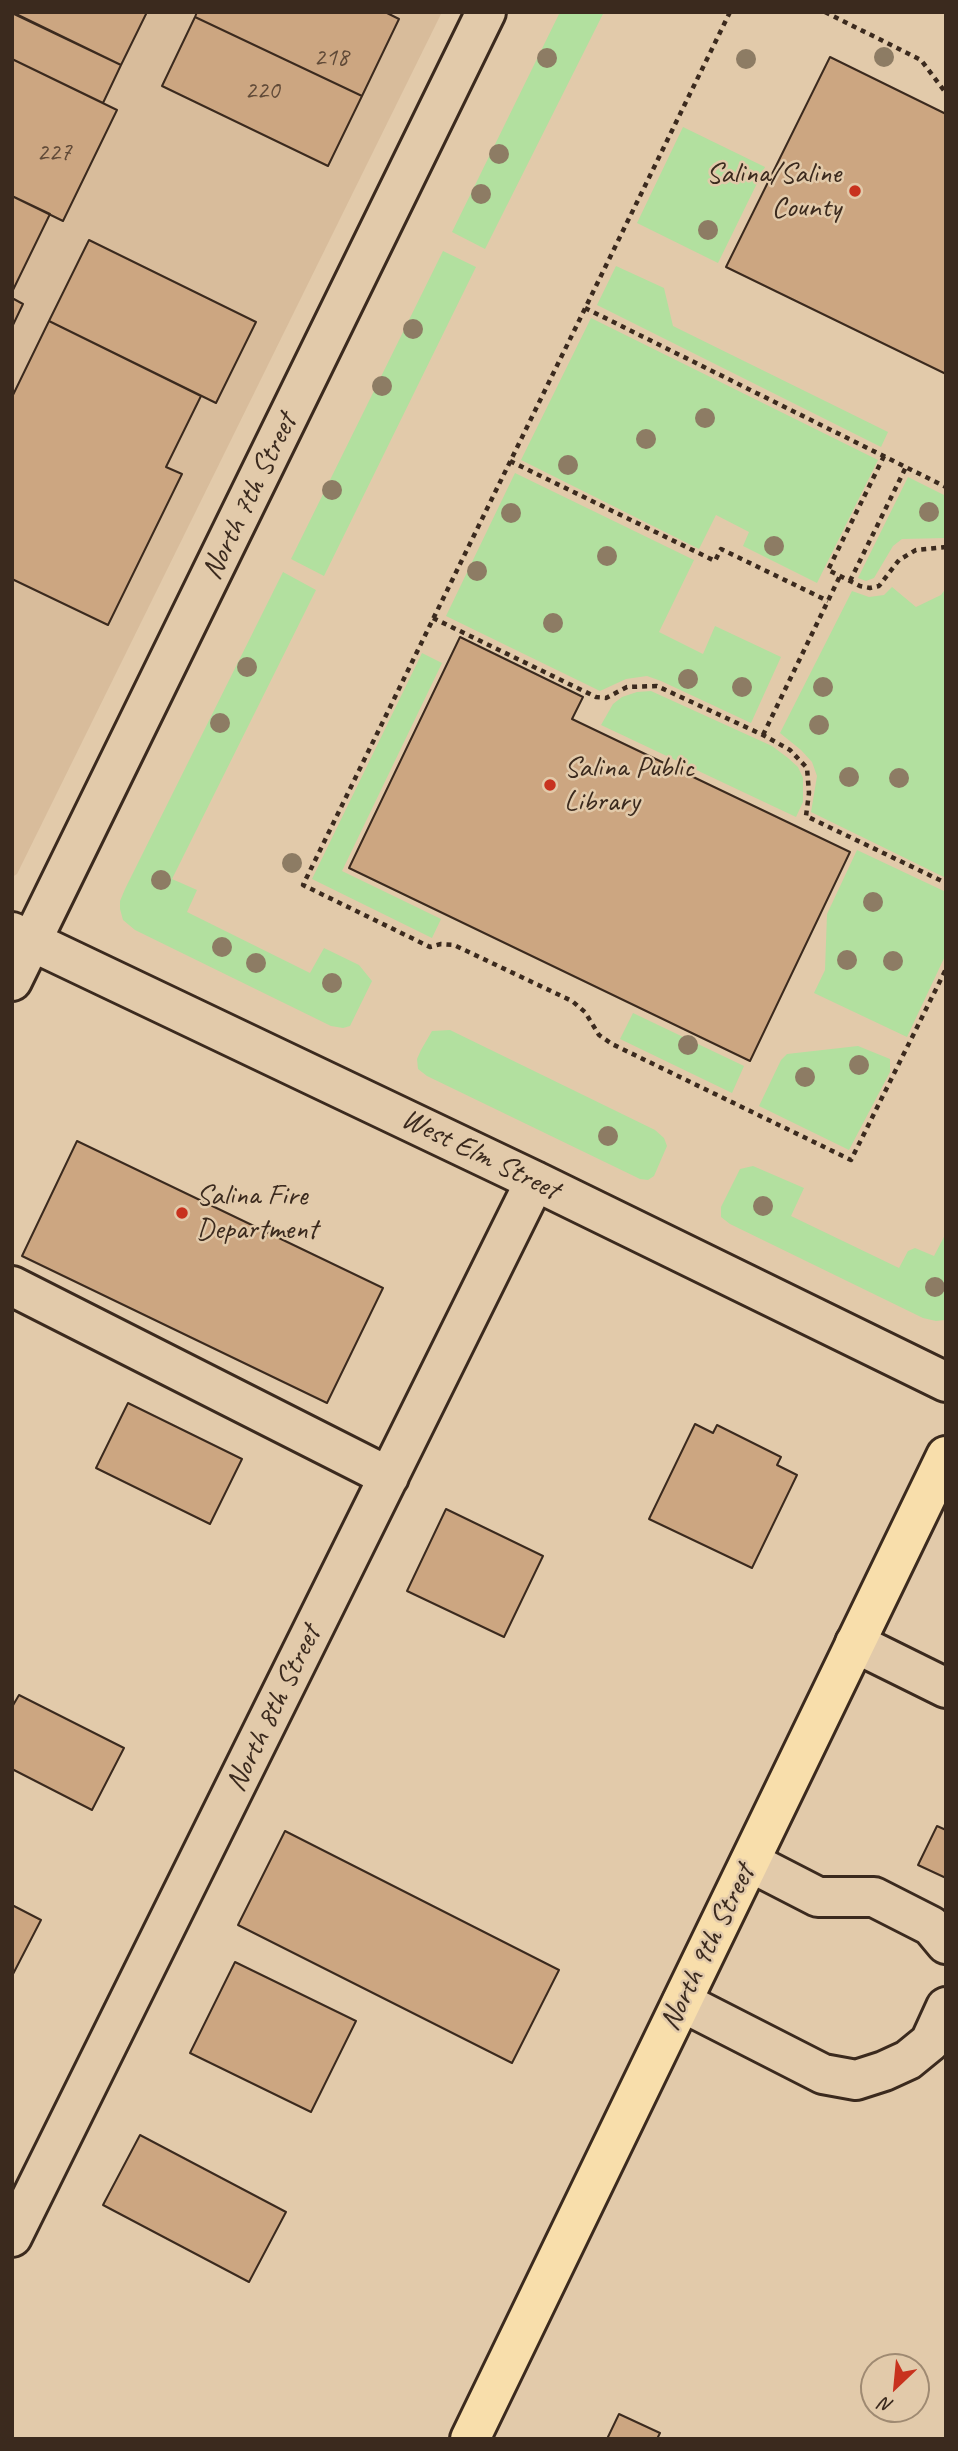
<!DOCTYPE html>
<html>
<head>
<meta charset="utf-8">
<style>
  body { margin:0 }
  #map { position:relative; width:958px; height:2451px; overflow:hidden; background:#e2caaa; font-family:Caveat,sans-serif }
  canvas { display:block }
  .frame { position:absolute; inset:0; border:14px solid #3b2a1e; pointer-events:none }
  .north { position:absolute; left:860px; top:2353px; width:70px; height:70px; box-sizing:border-box; background:#e2caaa; border:2px solid #9f8a72; border-radius:50%; rotate:206deg; font-size:19px; font-weight:700; line-height:28px; text-align:center; color:#3b2a1e }
  .north::after { content:''; display:block; margin:auto; width:24px; height:32px; background:#c8321e; clip-path:polygon(50% 0,100% 100%,50% 72%,0 100%) }
</style>
</head>
<body>
<div id="map">
<canvas width="958" height="2451"></canvas>
<div class="frame"></div>
<div class="north">N</div>
</div>
<script>
const c = document.querySelector('canvas').getContext('2d');
c.lineJoin = 'round';
function fillPath(path, color) { c.fillStyle = color; c.fill(path, 'evenodd'); }
const shape = rows => new Path2D(rows.map(r => 'M' + r).join(''));
function stroke(path, color, width, dash) { c.strokeStyle = color; c.lineWidth = width; c.lineCap = dash ? 'butt' : 'round'; c.setLineDash(dash || []); c.stroke(path); }
function drawText(font, color, halo, rows, align = 'center') {
  c.font = font + ' Caveat,sans-serif'; c.lineWidth = 5; c.setLineDash([]); c.textBaseline = 'middle'; c.strokeStyle = halo; c.fillStyle = color; for (const [text, x, y, turn = 0] of rows) {
    c.save(); c.translate(x, y); c.rotate((+turn || 0) * Math.PI / 180); c.textAlign = isNaN(turn) ? turn : align; if (halo) c.strokeText(text, 0, 0); c.fillText(text, 0, 0); c.restore();
  }
}
fillPath(shape([
  [12,12,442,12,17,874,12,877]
]), '#d8bc9b');
fillPath(shape([
  [560,12,604,12,485,249,452,232],
  [683,127,765,167,718,263,637,223],
  [443,251,476,267,324,576,291,559],
  [616,266,664,288,673,326,888,432,881,447,597,305],
  [591,318,878,460,817,583,743,546,749,532,716,515,699,549,521,460],
  [515,473,694,560,659,632,703,654,715,626,781,657,751,723,661,681,647,676,626,679,600,691,446,616],
  [908,477,946,496,946,538,902,539,893,546,874,578,866,581,858,578],
  [283,572,316,590,172,879,197,890,187,912,310,973,324,948,359,965,372,981,350,1026,343,1028,331,1026,135,930,123,920,120,909,120,901,125,889],
  [892,587,916,607,941,595,946,588,946,878,811,812,817,776,812,762,801,750,780,733,852,591,869,597,884,595],
  [422,653,442,663,342,871,441,919,432,938,312,879],
  [651,691,772,746,788,758,798,767,803,778,803,802,796,817,601,725,613,704,622,697,637,692],
  [857,850,946,892,946,954,907,1037,814,993,825,970,827,914],
  [633,1013,744,1066,732,1093,620,1039],
  [450,1030,655,1130,664,1138,667,1146,654,1176,648,1180,640,1179,427,1076,418,1069,417,1059,421,1050,432,1031],
  [858,1046,890,1059,890,1072,849,1150,759,1106,781,1060,787,1054],
  [753,1166,804,1188,791,1216,899,1268,908,1251,915,1248,934,1256,946,1233,945,1320,936,1321,923,1318,730,1224,721,1217,721,1207,740,1169]
]), '#b2e09f');
const building = shape([
  [12,12,147,12,121,65,12,12],
  [197,12,385,12,399,19,362,96,195,17,197,12],
  [12,13,121,65,103,103,12,59,12,13],
  [195,17,362,96,328,166,162,86,195,17],
  [830,57,946,114,946,374,726,267,830,57],
  [12,59,117,110,63,221,12,196,12,59],
  [12,196,50,214,12,292,12,196],
  [89,240,256,322,216,403,49,321,89,240],
  [12,298,23,304,12,327,12,298],
  [49,321,201,396,166,467,182,474,108,625,12,579,12,397,49,321],
  [460,637,583,697,572,719,850,852,750,1061,349,868,460,637],
  [77,1141,383,1288,327,1403,22,1256,77,1141],
  [128,1403,242,1459,210,1524,96,1468,128,1403],
  [695,1424,713,1433,717,1425,781,1457,777,1465,797,1475,752,1568,649,1519,695,1424],
  [446,1509,543,1556,504,1637,407,1591,446,1509],
  [19,1695,124,1748,92,1810,12,1769,12,1707,19,1695],
  [937,1826,946,1830,946,1878,918,1865,937,1826],
  [285,1831,559,1970,512,2063,238,1925,285,1831],
  [12,1905,41,1920,12,1976,12,1905],
  [235,1962,356,2021,311,2112,190,2053,235,1962],
  [140,2135,286,2212,249,2282,103,2205,140,2135],
  [619,2414,660,2433,657,2439,607,2439,619,2414]
]);
fillPath(building, '#cca681');
stroke(building, '#3b2a1e', 2);
const minor = shape([
  [12,932,535,1181,946,1382],
  [12,981,486,12],
  [12,1286,389,1477],
  [855,1643,946,1688],
  [750,1862,818,1897,874,1897,931,1926,946,1944],
  [682,2002,823,2074,856,2080,884,2071,908,2060,930,2042,946,2007],
  [12,2237,535,1181]
]);
const major = shape([
  [470,2439,946,1456]
]);
stroke(minor, '#3b2a1e', 44);
stroke(major, '#3b2a1e', 44);
stroke(shape([
  [730,12,303,885,430,947,441,944,454,945,572,1001,585,1012,599,1035,612,1044,851,1160,946,969],
  [825,12,921,60,946,93],
  [585,308,946,487],
  [884,456,828,570,860,586,870,588,879,586,899,560,916,550,946,547],
  [510,461,715,561,721,549,828,601],
  [850,581,906,467],
  [433,618,596,697,606,698,627,687,657,686,763,735,790,750,807,768,809,793,806,816,946,883],
  [763,735,840,576]
]), '#3b2a1e', 4.5, [5, 5]);
stroke(minor, '#e2caaa', 38);
stroke(major, '#f8deab', 38);
c.fillStyle = '#8d7c64';
for (const [x, y] of [
  [884,57],
  [547,58],
  [746,59],
  [499,154],
  [481,194],
  [708,230],
  [413,329],
  [382,386],
  [705,418],
  [646,439],
  [568,465],
  [332,490],
  [929,512],
  [511,513],
  [774,546],
  [607,556],
  [477,571],
  [553,623],
  [247,667],
  [688,679],
  [742,687],
  [823,687],
  [220,723],
  [819,725],
  [849,777],
  [899,778],
  [292,863],
  [161,880],
  [873,902],
  [222,947],
  [847,960],
  [893,961],
  [256,963],
  [332,983],
  [688,1045],
  [859,1065],
  [805,1077],
  [608,1136],
  [763,1206],
  [935,1287]
]) { c.beginPath(); c.arc(x, y, 10, 0, 2 * Math.PI); c.fill(); }
for (const [x, y, r, color] of [
  [855,191,7,"#c8321e"],
  [550,785,7,"#c8321e"],
  [182,1213,7,"#c8321e"]
]) { const dot = new Path2D(); dot.arc(x, y, r, 0, 2 * Math.PI); c.fillStyle = color; c.fill(dot); stroke(dot, '#e2caaa', 2.5); }
drawText('26px', '#5f4937', null, [
  ["218",331,58],
  ["220",262,91],
  ["227",54,153]
]);
drawText('30px', '#3b2a1e', '#e2caaa', [
  ["Salina/Saline",841,174,"right"],
  ["County",841,208,"right"],
  ["Salina Public",564,768],
  ["Library",564,802],
  ["Salina Fire",196,1196],
  ["Department",196,1230]
], 'left');
drawText('30px', '#3b2a1e', '#e2caaa', [
  ["North 7th Street",250,497,-64],
  ["West Elm Street",480,1155,26],
  ["North 8th Street",274,1709,-64],
  ["North 9th Street",708,1948,-64]
]);
</script>
</body>
</html>
